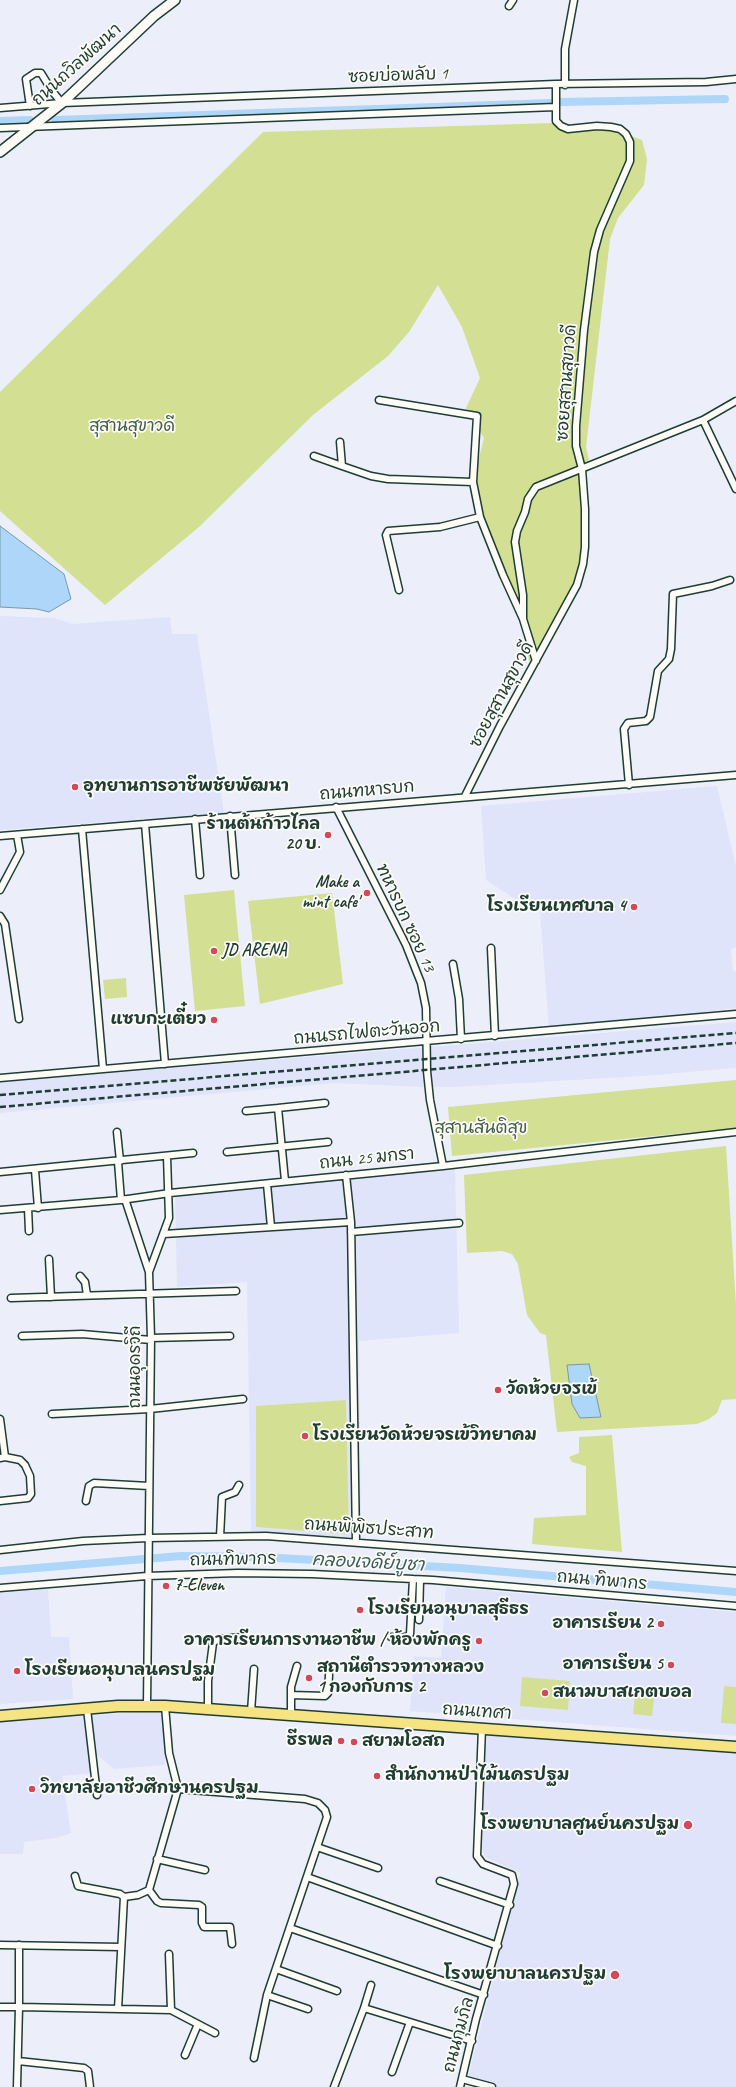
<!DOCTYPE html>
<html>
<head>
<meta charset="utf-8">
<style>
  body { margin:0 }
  canvas { display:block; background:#eceef9 }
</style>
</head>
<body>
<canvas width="736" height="2087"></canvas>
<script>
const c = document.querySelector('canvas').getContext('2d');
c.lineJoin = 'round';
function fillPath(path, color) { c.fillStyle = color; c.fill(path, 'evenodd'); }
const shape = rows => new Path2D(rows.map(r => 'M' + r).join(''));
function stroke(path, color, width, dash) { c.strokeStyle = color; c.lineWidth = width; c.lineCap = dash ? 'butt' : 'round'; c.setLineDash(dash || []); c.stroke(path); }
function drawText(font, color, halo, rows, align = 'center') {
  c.font = font + ' Caveat,"Playpen Sans Thai",sans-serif'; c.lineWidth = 3.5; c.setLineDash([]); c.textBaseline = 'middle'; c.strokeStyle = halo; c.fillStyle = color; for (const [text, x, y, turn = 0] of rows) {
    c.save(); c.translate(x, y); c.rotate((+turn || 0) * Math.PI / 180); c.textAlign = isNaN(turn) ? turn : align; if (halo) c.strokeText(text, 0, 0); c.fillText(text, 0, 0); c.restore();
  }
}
fillPath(shape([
  [0,616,53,618,73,624,170,617,172,634,197,634,224,813,0,830],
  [717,786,736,866,736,947,731,949,733,971,736,971,736,1008,549,1031,540,910,524,905,486,880,481,806],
  [736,1022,736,1068,642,1076,455,1087,422,1087,334,1083,0,1113,0,1082],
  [455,1168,459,1333,359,1341,361,1538,251,1531,247,1282,177,1287,175,1197],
  [446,1587,736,1612,736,1736,410,1711,414,1656,441,1658],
  [48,1589,51,1637,69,1637,73,1699,0,1704,0,1593],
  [166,1710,165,1765,114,1769,92,1751,95,1773,62,1776,71,1833,56,1838,24,1842,23,1854,0,1854,0,1722],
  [487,1733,736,1752,736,2087,498,2087,468,2077,520,1873,485,1857,481,1847]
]), '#e0e4fb');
fillPath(shape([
  [553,123,568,129,597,126,626,134,642,140,647,159,644,185,618,218,610,239,586,447,589,460,580,466,585,529,583,564,564,610,529,662,523,619,486,528,473,482,484,438,466,408,480,378,462,327,438,285,409,332,388,356,313,415,199,527,105,605,0,511,0,392,263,132],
  [234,890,245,1006,195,1011,184,895],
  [332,893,343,984,260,1004,248,901],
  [126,978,127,997,105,999,103,980],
  [736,1080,736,1128,452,1156,448,1107],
  [726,1146,736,1305,736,1399,722,1400,717,1413,709,1419,697,1424,557,1432,546,1335,540,1333,527,1315,518,1264,512,1254,502,1251,467,1253,464,1175],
  [346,1400,349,1534,256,1527,256,1406],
  [612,1435,622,1552,532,1544,534,1518,533,1518,586,1515,586,1466,572,1462,569,1457,579,1453,579,1437],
  [522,1677,570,1681,568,1710,520,1706],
  [724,1686,736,1687,736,1724,721,1723],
  [636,1687,655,1689,652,1716,633,1714]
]), '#d3df92');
const water = shape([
  [0,526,64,574,71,599,49,612,37,609,0,607,0,526],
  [589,1364,601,1417,580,1418,572,1404,567,1365,589,1364]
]);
fillPath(water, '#aed6f9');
stroke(water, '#7599aa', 1);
stroke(shape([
  [561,102,725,99],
  [55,120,552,103],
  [0,121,30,120],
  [0,1571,181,1556,260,1557,460,1568,736,1592]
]), '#aed6f9', 8);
const street = shape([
  [509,6,513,0],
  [565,85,565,49,574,0],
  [30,106,26,79,35,73,41,73,52,91,62,103],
  [0,108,62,103,556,84,706,82,736,79],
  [0,128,556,107],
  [379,400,477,416,473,482,480,517,503,575,523,619,536,661],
  [703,420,736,489],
  [340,442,342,466,371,476,388,479,473,482],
  [314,456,342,466],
  [399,590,386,535,388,531,440,527,480,517],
  [523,619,523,595,515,542,517,531,525,512,528,499,536,487,703,420,736,401],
  [629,785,624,729,628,723,646,721,650,717,658,671,669,659,671,649,673,594,712,586,730,580],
  [465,796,500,726,577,585,583,564,585,547,585,509,582,469,576,446,576,426,584,330,594,252,600,230,630,161,630,142,626,134,620,129,611,127,597,126,568,129,561,126,556,121,556,84],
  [336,807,406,945,421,983,426,1008,427,1071,430,1100,443,1166],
  [230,816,235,875],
  [195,819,200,875],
  [145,824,165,1064],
  [82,829,103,1069],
  [0,836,736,775],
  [0,890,20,852,17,835],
  [0,916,5,924,19,1019],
  [491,948,495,1036],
  [453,964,459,999,461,1039],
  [0,1078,736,1014],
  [278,1108,325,1103],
  [246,1111,278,1108,285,1181],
  [117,1132,120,1161],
  [227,1152,328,1142],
  [118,1162,121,1200],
  [35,1170,38,1208],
  [0,1172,193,1153],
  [346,1175,351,1222],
  [267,1184,271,1227],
  [125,1199,149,1272,151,1338,147,1705],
  [28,1208,29,1231],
  [0,1210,121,1200,170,1193,443,1166,736,1132],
  [351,1232,459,1223],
  [164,1234,351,1222,356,1542],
  [49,1259,51,1297],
  [149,1272,169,1218,167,1156],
  [80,1276,85,1282,87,1295],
  [11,1298,236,1291],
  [22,1336,82,1334,151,1340],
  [151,1338,230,1336],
  [52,1414,150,1409,243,1399],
  [0,1419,5,1457,0,1458],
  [0,1501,28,1498,31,1494,30,1476,25,1465,20,1460,5,1457],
  [86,1501,89,1486,94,1483,149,1486],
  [220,1537,222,1497,235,1492,239,1485],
  [0,1550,83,1541,148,1538,266,1536,736,1571],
  [0,1588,147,1576,238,1573,312,1574,433,1580,736,1606],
  [419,1620,420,1580],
  [391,1637,407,1637,410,1634,413,1579],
  [291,1695,325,1696,328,1693,329,1675],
  [165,1706,169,1753,178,1789],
  [87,1709,97,1795],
  [208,1709,208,1681,213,1643,218,1639,243,1637],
  [251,1712,254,1669],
  [291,1715,291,1687,297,1666],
  [178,1789,305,1799,318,1803,325,1810,327,1817,267,1995,254,2058],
  [317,1847,378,1868],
  [157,1859,205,1870],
  [75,1876,78,1886,120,1894,124,1897],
  [307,1877,498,1946],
  [440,1881,510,1905],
  [149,1890,157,1901,161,1903,199,1905,202,1907,202,1923,204,1927,230,1927,232,1944],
  [290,1928,484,1995],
  [0,1945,121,1947],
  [19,1945,19,2007,171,2010,215,2033],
  [169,1954,171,2010],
  [276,1969,337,1991],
  [267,1995,308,2009],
  [0,2007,19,2007,17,2087],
  [364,2008,371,1985],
  [118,2009,124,1897,138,1895,149,1890,178,1789],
  [185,2055,198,2024],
  [18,2061,84,2068,88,2071,90,2087],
  [392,2072,410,2022],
  [462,2079,492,2087],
  [334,2087,364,2008,472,2041],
  [460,2087,476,2019,514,1884,512,1875,483,1864,477,1856,482,1728]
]);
const secondary = shape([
  [0,152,62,103,154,16,175,0]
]);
const primary = shape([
  [0,1716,118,1706,165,1706,736,1747]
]);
stroke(street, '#1f3d34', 9);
stroke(secondary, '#1f3d34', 12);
stroke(primary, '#1f3d34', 13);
stroke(street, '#fdfcf7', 6);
stroke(secondary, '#fdfcf7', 9);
stroke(primary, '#f6e381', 10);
stroke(shape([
  [0,1095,736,1033],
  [0,1107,736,1043]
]), '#1f3d34', 2.5, [6, 3]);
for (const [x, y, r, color] of [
  [75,787,4,"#d1495b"],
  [328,835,4,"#d1495b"],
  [367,893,4,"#d1495b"],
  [634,907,4,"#d1495b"],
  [214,951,4,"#d1495b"],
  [214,1020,4,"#d1495b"],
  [498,1390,4,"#d1495b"],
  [305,1436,4,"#d1495b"],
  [166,1586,4,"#d1495b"],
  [360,1610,4,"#d1495b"],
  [661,1624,4,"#d1495b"],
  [479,1641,4,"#d1495b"],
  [671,1665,4,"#d1495b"],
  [17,1671,4,"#d1495b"],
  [309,1678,4,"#d1495b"],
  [545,1693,4,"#d1495b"],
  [341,1741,4,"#d1495b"],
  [354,1742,4,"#d1495b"],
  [377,1776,4,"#d1495b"],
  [32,1789,4,"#d1495b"],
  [688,1825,5,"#d1495b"],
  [615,1975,5,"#d1495b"]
]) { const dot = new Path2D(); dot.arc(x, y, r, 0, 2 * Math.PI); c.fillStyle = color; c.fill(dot); stroke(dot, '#fdfcf7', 1.5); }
drawText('17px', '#1f3d34', '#fdfcf7', [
  ["ถนนถวิลพัฒนา",77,65,-42],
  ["ซอยบ่อพลับ 1",398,76,-2],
  ["ซอยสุสานสุขาวดี",567,383,-86],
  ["ซอยสุสานสุขาวดี",502,695,-62],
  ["ถนนทหารบก",367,791,-5],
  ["ทหารบก ซอย 13",405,918,65],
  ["ถนนรถไฟตะวันออก",367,1033,-5],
  ["ถนน 25 มกรา",367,1159,-6],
  ["ถนนอุดรวิถี",136,1367,-90],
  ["ถนนพิพิธประสาท",369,1529,4],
  ["ถนนทิพากร",233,1560,-1],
  ["ถนน ทิพากร",602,1581,5],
  ["ถนนเทศา",477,1712,4],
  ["ถนนกุมภิล",459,2035,-75]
]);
drawText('17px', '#435d47', '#fdfcf7', [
  ["สุสานสุขาวดี",132,427],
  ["สุสานสันติสุข",481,1129]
]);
drawText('bold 17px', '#1f3d34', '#fdfcf7', [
  ["อุทยานการอาชีพชัยพัฒนา",83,787],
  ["ร้านต้นก้าวไกล",320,825,"right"],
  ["20 บ.",320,845,"right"],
  ["Make a",359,883,"right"],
  ["mint cafe'",359,903,"right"],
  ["โรงเรียนเทศบาล 4",626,907,"right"],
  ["JD ARENA",222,951],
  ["แซบกะเตี๋ยว",206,1020,"right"],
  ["วัดห้วยจรเข้",506,1390],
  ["โรงเรียนวัดห้วยจรเข้วิทยาคม",313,1436],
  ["7-Eleven",174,1586],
  ["โรงเรียนอนุบาลสุธีธร",368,1610],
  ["อาคารเรียน 2",653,1624,"right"],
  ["อาคารเรียนการงานอาชีพ / ห้องพักครู",471,1641,"right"],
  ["อาคารเรียน 5",663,1665,"right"],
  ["สถานีตำรวจทางหลวง",317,1668],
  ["1 กองกับการ 2",317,1688],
  ["โรงเรียนอนุบาลนครปฐม",25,1671],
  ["สนามบาสเกตบอล",553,1693],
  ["ธีรพล",333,1741,"right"],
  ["สยามโอสถ",362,1742],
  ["สำนักงานป่าไม้นครปฐม",385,1776],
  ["วิทยาลัยอาชีวศึกษานครปฐม",40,1789],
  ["โรงพยาบาลศูนย์นครปฐม",679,1825,"right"],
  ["โรงพยาบาลนครปฐม",606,1975,"right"]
], 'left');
drawText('italic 18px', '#3c5c5b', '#fdfcf7', [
  ["คลองเจดีย์บูชา",368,1563,3]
]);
</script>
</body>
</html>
